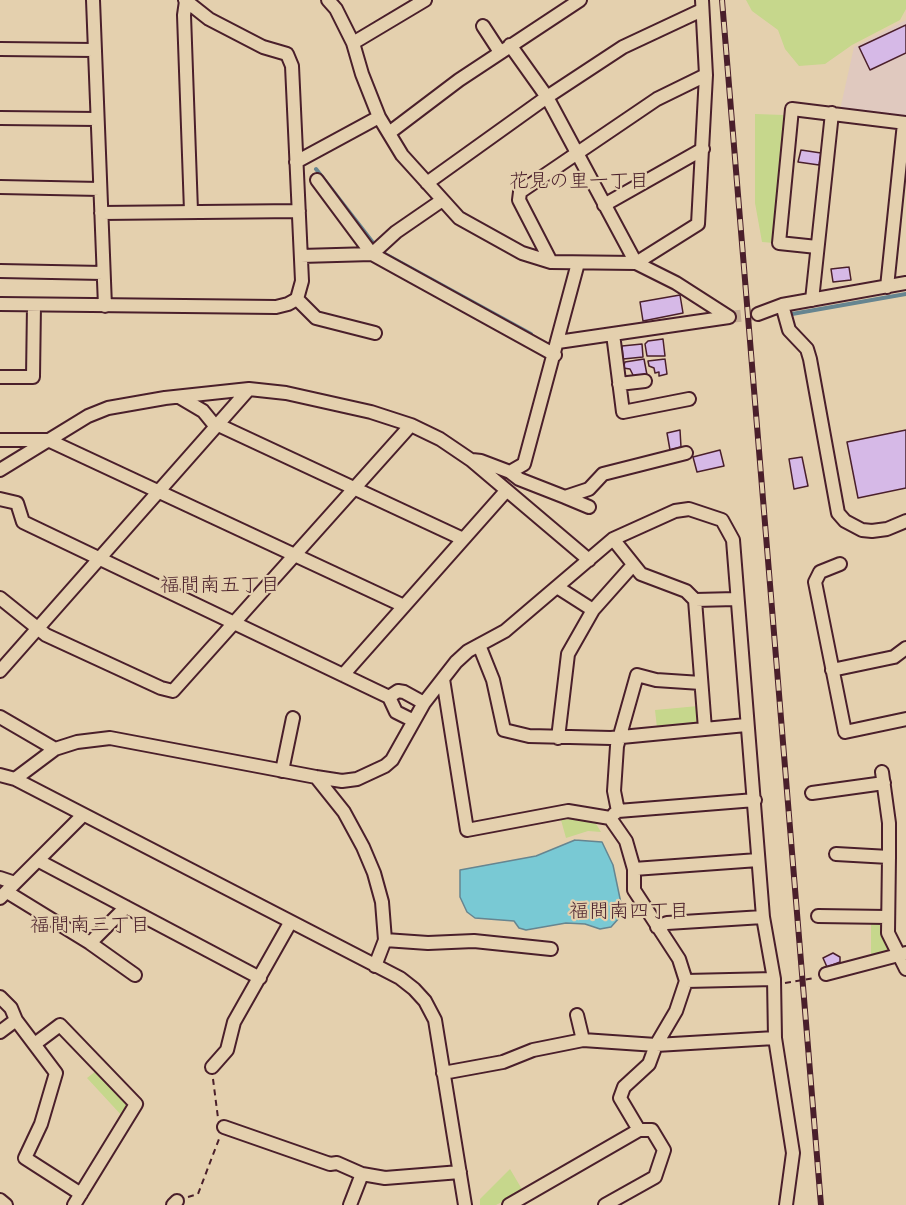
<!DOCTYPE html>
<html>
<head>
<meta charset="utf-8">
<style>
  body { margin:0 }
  canvas { display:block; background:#e4d0ae }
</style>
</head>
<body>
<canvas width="906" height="1205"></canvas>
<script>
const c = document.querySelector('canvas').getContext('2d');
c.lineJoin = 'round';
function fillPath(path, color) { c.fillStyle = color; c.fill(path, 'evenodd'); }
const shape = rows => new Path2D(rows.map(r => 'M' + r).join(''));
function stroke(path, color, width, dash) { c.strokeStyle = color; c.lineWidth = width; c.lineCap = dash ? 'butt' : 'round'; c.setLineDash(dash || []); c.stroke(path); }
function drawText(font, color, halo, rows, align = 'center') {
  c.font = font + ' "Comic Neue","Klee One",sans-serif'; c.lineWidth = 4.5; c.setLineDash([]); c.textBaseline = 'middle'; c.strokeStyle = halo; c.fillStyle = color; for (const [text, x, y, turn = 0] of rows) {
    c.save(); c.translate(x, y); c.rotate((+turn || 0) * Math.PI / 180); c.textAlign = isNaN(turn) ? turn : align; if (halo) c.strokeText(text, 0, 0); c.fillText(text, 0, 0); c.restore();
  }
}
fillPath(shape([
  [906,20,906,117,840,110,854,47]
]), '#e0c9bf');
fillPath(shape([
  [746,0,906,0,906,9,900,20,852,45,825,64,799,66,785,49,778,30,752,11],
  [755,114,784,115,774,243,762,242,755,203],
  [698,706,699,720,694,724,657,728,655,710],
  [574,819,595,822,601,832,588,831,566,838,561,820],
  [871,922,881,922,882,937,888,948,886,953,871,958],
  [96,1071,127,1102,129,1107,123,1117,87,1078],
  [510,1169,523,1191,496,1205,480,1205,480,1199]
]), '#c6d78c');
const water = shape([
  [575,840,602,842,613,865,622,908,620,917,611,927,600,929,585,924,566,923,526,930,519,928,514,921,475,918,467,912,460,897,460,870,536,856,575,840]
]);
fillPath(water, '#79c9d4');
stroke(water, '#668590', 1.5);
stroke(shape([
  [316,169,374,244,385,254,531,334],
  [792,314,906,294]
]), '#668590', 4);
const building = shape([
  [906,25,906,53,870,70,859,47,906,25],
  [801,150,821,153,819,165,798,162,801,150],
  [849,267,851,280,833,282,831,269,849,267],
  [680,295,683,313,643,321,640,302,680,295],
  [663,339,665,356,647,356,645,344,648,341,663,339],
  [642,344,643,357,623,359,622,346,642,344],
  [644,359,647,375,634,377,630,369,623,368,625,362,644,359],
  [665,359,667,374,659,376,659,372,655,373,654,368,649,366,648,361,665,359],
  [680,430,681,447,670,450,667,433,680,430],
  [906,430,906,488,858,498,847,442,906,430],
  [720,450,724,466,697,472,693,457,720,450],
  [802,457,808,486,794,489,789,459,802,457],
  [833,953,840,957,840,962,827,967,823,958,833,953]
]);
fillPath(building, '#d6b9e7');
stroke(building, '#4a1f2b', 1.5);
stroke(shape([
  [729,317,758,314]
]), '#c5ad94', 12, [12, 6]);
const minor = shape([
  [93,0,105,306],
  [328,0,336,9,353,43,362,74,379,117,402,155,459,218,522,253,551,262,636,263,676,283,729,317],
  [186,1,184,15,191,211],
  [483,26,500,52],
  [353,43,425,0],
  [510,45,547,97,636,263],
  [0,49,94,50],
  [0,118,97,119],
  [389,133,459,80,580,0],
  [296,162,379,117],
  [317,180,372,254,555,355],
  [427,183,547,97,623,47,702,10],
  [0,187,100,189],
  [604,205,703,149],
  [101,213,299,211],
  [817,247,779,243,792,109,906,123],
  [301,256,372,254,396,232,441,201],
  [551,262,519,200,520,192,657,99,706,75],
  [636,263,698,224,706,75,702,0],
  [0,271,103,273],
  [887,287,904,123],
  [297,299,316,318,375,333],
  [812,300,832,113],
  [0,304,276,307,288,304,297,299,302,281,292,66,287,54,263,47,209,19,185,0],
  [782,305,789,330,807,349,810,359,838,513,845,521,862,530,872,531,887,529,906,521],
  [758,314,782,305,906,283],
  [613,334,623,412,689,399],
  [558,342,729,317],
  [0,377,33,377,34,305],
  [619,384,645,381],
  [181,398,203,411,212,422,463,539],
  [0,440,48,440,404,606],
  [472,460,481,461,510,472,524,464,578,263],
  [0,470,88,416,108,408,165,398,249,389,286,393,371,412,411,425,440,439,471,460,589,560],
  [510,472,519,479,565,497,589,489,603,474,686,453],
  [565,497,589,507],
  [0,499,17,503,23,522,389,697,396,712,414,721],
  [613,539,641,574,686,591,695,600],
  [840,564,820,572,815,582,845,732,906,719],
  [557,587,593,610,633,565],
  [0,598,46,635,161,688,173,691,411,425],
  [479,645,493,680,504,730,529,736,611,738,746,725],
  [832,670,894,657,906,648],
  [0,671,249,389],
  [343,675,506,491],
  [443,679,467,830,568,811,610,818,626,841,634,869,634,890,679,959,686,981,676,1011,656,1045,649,1064,624,1087,620,1098,639,1130],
  [389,697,398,691,404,692,424,703],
  [0,717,55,749],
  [705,729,695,600,736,599],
  [558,738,568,654,593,610],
  [282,771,293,718],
  [882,772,889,823,889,857],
  [0,775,15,779,400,978,414,989,425,1001,435,1020,465,1205],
  [316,777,344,812,363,847,374,873,382,902,385,940,375,966],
  [15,779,55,749,77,742,110,738,316,777,342,781,357,779,385,766,392,760,424,703,456,662,468,651,505,631,613,539,675,511,689,509,722,520,733,540,763,917,774,979,775,1038,793,1153,786,1205],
  [812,793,884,783],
  [618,811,614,791,617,746,637,675,656,680,701,683],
  [614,814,618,811,755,800],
  [836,854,889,857,888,933,906,969],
  [39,861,260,978],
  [634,869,758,860],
  [0,878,15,883],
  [7,892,90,943,126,907],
  [0,898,83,815],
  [818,916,887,917],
  [657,927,667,923,763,917],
  [385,940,428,943,474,941,551,949],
  [90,943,135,975],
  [826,974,906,953],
  [686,981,774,979],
  [0,997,11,1008,16,1020],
  [577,1015,583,1040],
  [0,1032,16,1020,56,1073,41,1124,25,1158,81,1194],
  [36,1043,60,1025,136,1104,74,1205],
  [212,1067,227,1050,234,1022,290,923],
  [443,1073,503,1062,533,1050,583,1040,656,1045,775,1038],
  [224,1127,330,1164,337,1163,362,1174,385,1178,460,1172],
  [0,1200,6,1205],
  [173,1205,177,1201],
  [350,1205,362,1174],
  [509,1205,639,1130,652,1130,664,1150,655,1177,605,1205]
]);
stroke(minor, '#4a1f2b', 16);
stroke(shape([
  [785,983,815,978],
  [213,1079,218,1118],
  [188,1197,198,1194,219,1139]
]), '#4a1f2b', 2, [6, 4.5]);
stroke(minor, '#e4d0ae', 12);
const rail = shape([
  [722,0,821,1205]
]);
stroke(rail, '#4a1f2b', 6);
stroke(rail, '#e4d0ae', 4, [11]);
drawText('20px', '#4a1f2b', '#e4d0ae', [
  ["花見の里一丁目",579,181],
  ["福間南五丁目",220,585],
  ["福間南四丁目",629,911],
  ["福間南三丁目",90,925]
]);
</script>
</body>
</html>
